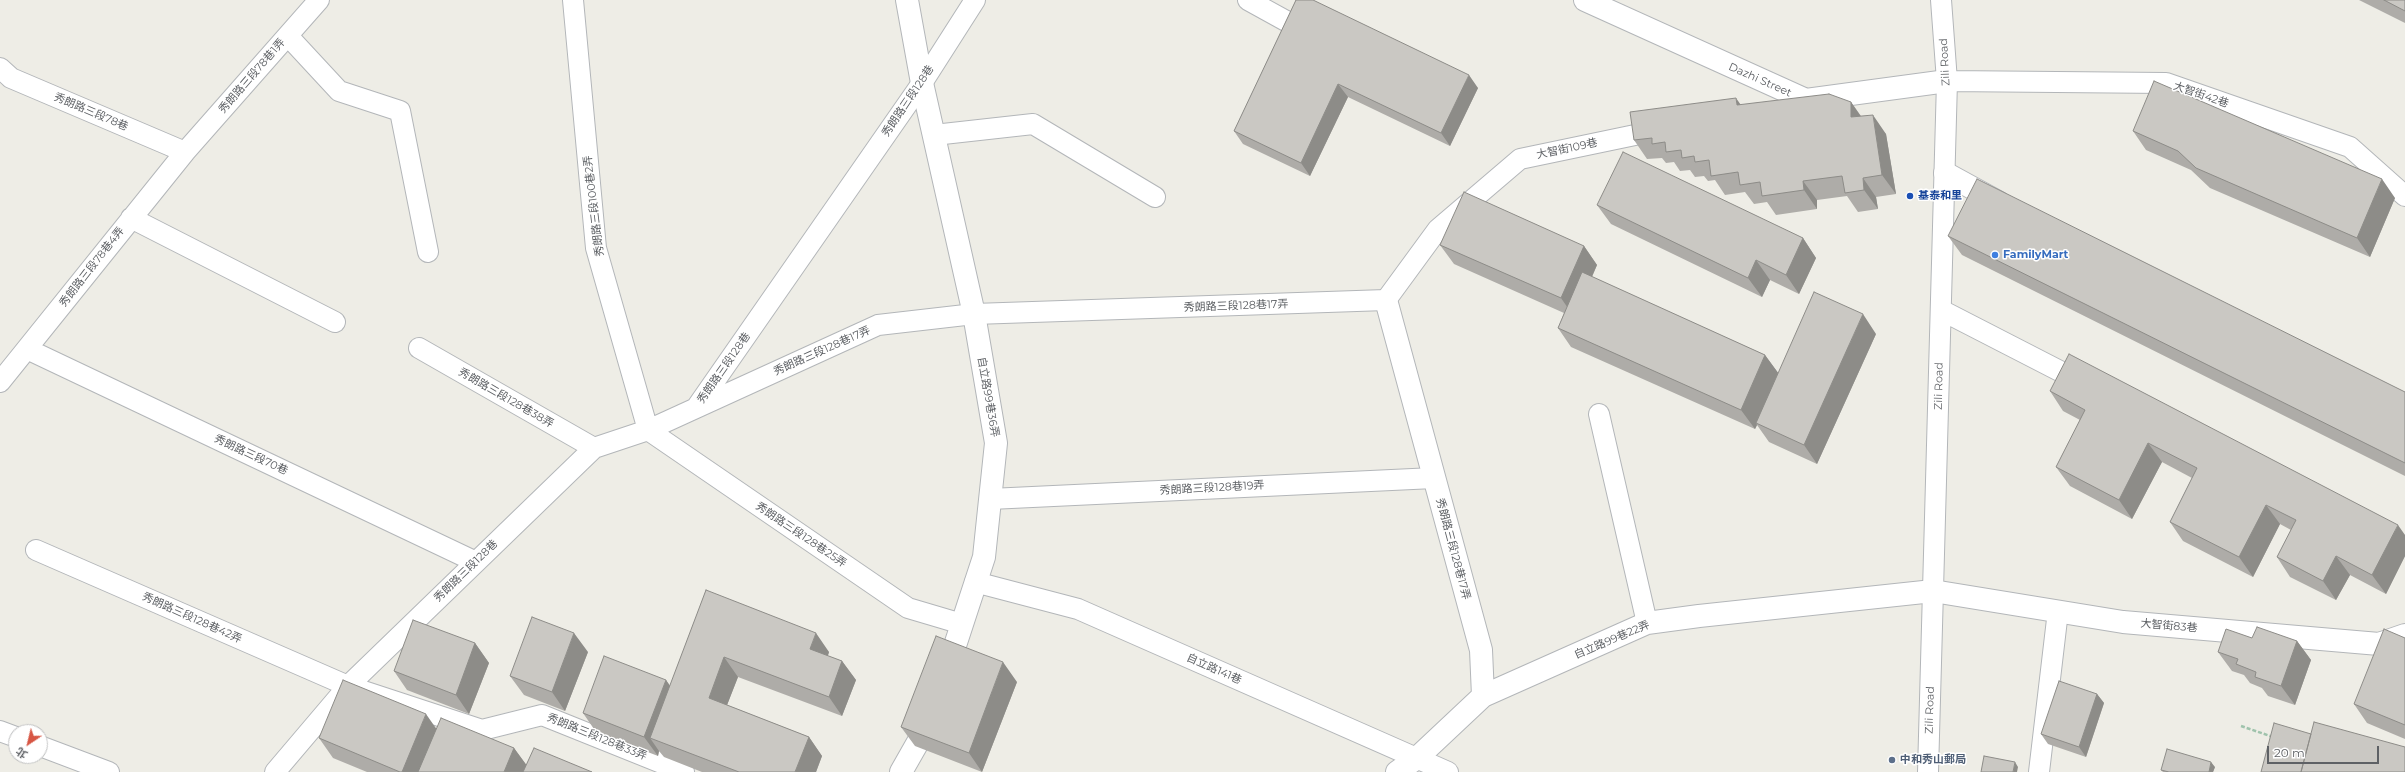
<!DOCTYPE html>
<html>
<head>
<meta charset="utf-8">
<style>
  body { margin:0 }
  #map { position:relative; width:2405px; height:772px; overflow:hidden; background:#eeede6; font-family:Montserrat,"Noto Sans TC",sans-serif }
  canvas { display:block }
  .north { position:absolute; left:8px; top:724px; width:40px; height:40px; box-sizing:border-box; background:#fff; border:1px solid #bfc0c1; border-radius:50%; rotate:215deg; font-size:11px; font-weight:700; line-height:16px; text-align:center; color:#5e6165 }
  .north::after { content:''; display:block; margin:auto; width:14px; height:18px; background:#d75644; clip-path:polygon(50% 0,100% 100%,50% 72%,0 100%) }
  .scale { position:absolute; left:2267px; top:746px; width:112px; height:18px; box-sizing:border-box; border:2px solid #5e6165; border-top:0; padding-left:5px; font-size:12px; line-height:14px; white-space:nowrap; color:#5e6165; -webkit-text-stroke:3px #fff; paint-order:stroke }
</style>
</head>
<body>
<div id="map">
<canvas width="2405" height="772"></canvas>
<div class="north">北</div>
<div class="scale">20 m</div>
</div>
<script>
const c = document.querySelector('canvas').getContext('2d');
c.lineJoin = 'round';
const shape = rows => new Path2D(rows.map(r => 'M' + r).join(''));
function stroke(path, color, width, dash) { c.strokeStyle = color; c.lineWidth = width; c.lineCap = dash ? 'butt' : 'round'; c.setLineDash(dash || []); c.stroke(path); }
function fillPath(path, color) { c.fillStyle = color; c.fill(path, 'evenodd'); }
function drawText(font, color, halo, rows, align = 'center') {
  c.font = font + ' Montserrat,"Noto Sans TC",sans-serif'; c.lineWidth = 3; c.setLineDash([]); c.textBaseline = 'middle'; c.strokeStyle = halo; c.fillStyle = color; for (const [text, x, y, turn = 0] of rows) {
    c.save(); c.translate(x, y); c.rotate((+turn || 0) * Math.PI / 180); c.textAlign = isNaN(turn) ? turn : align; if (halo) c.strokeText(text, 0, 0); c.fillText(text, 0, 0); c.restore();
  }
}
const lane = shape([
  [573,0,596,248,648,430,908,608,962,624],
  [1248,0,1297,27],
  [288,36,339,91,400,111,428,252],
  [0,68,11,78,185,152],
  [1947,81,2166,83,2350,147,2405,196],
  [934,135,1033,124,1155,197],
  [131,218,335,322],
  [1941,310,2085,384],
  [419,348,594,448],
  [27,349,476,562],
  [0,382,185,152,319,0],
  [696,408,922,83,975,0],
  [1599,414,1647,623],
  [990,499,1434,478],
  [36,550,348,686,482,730,542,715,684,772],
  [975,582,1078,609,1448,772],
  [0,731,16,737],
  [40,746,109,772],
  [275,772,348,686,594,448,648,430,878,325,974,314,1386,300,1438,229,1520,159,1659,130],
  [1928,772,1947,81,1941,0],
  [2039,772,2058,611]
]);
const street = shape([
  [907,0,922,83,974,314,996,443,984,557,946,673],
  [1585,0,1806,100,1947,81],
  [1945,173,1998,202],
  [1386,300,1481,650,1483,696],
  [901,772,930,721],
  [1397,772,1417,758,1483,696,1647,623,1699,616,1933,591,2123,622,2379,644,2405,635]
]);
stroke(lane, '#b3b6b9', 22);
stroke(street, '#b3b6b9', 24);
stroke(shape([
  [2241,726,2273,737]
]), '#9fc3ac', 2.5, [4, 2]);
stroke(lane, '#fff', 20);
stroke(street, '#fff', 22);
fillPath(shape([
  [1296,0,1478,88,1450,146,1348,97,1310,176,1243,144,1234,131],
  [2359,0,2405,0,2405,23],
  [1851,102,1861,116,1886,134,1896,194,1876,197,1878,209,1858,212,1847,196,1817,200,1817,209,1776,215,1767,202,1754,204,1745,192,1725,195,1715,180,1708,181,1704,176,1695,177,1690,170,1680,171,1674,162,1666,163,1662,158,1647,159,1634,140,1741,105],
  [2133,131,2395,198,2370,257,2210,188,2191,170,2146,150],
  [1597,205,1803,238,1816,258,1799,294,1770,280,1762,297,1611,224],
  [1948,236,2405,392,2405,476,1962,255],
  [1440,245,1584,246,1597,265,1592,277,1765,355,1778,373,1876,334,1817,464,1769,442,1757,425,1755,429,1571,347,1558,328,1564,313,1454,264],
  [2050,391,2405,535,2405,556,2386,594,2350,575,2336,600,2290,577,2277,557,2291,530,2280,524,2253,577,2183,541,2170,522,2192,478,2162,462,2132,519,2070,486,2056,467,2080,420,2063,411],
  [706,590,829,652,828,656,842,661,856,680,842,716,738,677,727,705,809,737,822,756,816,772,702,772,664,757,659,751,658,756,596,732,583,713,666,680,670,686],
  [2252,638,2297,641,2311,660,2295,705,2268,696,2262,688,2250,683,2244,675,2232,671,2218,652],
  [2405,638,2405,739,2367,723,2354,704],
  [475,643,489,663,469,714,407,690,394,671],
  [588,652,565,711,524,695,510,676],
  [1017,682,982,772,915,746,901,727],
  [2097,694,2104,703,2086,757,2048,744,2041,734],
  [436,728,514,748,526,765,592,772,367,772,333,758,319,738],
  [2215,767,2213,772,2163,772,2161,770]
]), '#aeaca8');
fillPath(shape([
  [1469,75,1478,88,1450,146,1441,133],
  [1338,84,1348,97,1310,176,1301,163],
  [1736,98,1750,118,1737,105],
  [1851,102,1864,121,1851,117],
  [1873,115,1886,134,1896,194,1882,175],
  [1863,178,1876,197,1878,209,1864,190],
  [2382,179,2395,198,2370,257,2357,238],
  [1803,181,1817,200,1817,209,1804,190],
  [1803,238,1816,258,1799,294,1786,275],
  [1584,246,1597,265,1574,317,1561,298],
  [1756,260,1770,280,1762,297,1748,278],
  [1863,314,1876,334,1817,464,1804,445],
  [1765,355,1779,374,1756,423,1757,425,1755,429,1741,410],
  [2148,443,2162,462,2132,519,2119,500],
  [2266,505,2280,524,2253,577,2239,557],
  [2398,525,2405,535,2405,556,2386,594,2372,575],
  [2336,556,2350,575,2336,600,2323,581],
  [574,633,588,652,565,711,552,692],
  [816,633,829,652,823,668,810,649],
  [2297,641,2311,660,2295,705,2281,686],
  [475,643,489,663,469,714,456,695],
  [724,657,738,677,722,718,709,698],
  [842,661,856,680,842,716,829,697],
  [1003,662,1017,682,982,772,969,753],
  [666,680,679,699,650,738,659,751,658,756,644,737],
  [2097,694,2104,703,2086,757,2079,747],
  [426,714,440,734,424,772,402,772],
  [809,737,822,756,816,772,795,772],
  [514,748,528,767,526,772,504,772],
  [2015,762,2018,767,2017,772,2013,772],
  [2211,762,2215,767,2213,772,2209,772]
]), '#8d8c88');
const building = shape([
  [1296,0,1313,0,1469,75,1441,133,1338,84,1301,163,1234,131,1296,0],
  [2384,0,2405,0,2405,11,2384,0],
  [2154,81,2382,179,2357,238,2196,168,2178,151,2133,131,2154,81],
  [1829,94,1851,102,1851,117,1873,115,1882,175,1863,178,1864,190,1845,193,1842,176,1803,181,1804,190,1762,196,1760,182,1740,185,1738,172,1711,176,1709,160,1695,162,1694,156,1682,158,1681,150,1666,152,1665,142,1652,144,1652,138,1634,140,1630,112,1736,98,1737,105,1829,94],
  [1623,152,1803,238,1786,275,1756,260,1748,278,1597,205,1623,152],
  [1977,179,2405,392,2405,463,1948,236,1977,179],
  [1464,192,1584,246,1561,298,1440,245,1464,192],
  [1582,272,1765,355,1741,410,1558,328,1582,272],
  [1814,292,1863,314,1804,445,1756,423,1814,292],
  [2069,354,2398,525,2372,575,2336,556,2323,581,2277,557,2296,520,2266,505,2239,557,2170,522,2197,468,2148,443,2119,500,2056,467,2085,410,2050,391,2069,354],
  [706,590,816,633,810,649,842,661,829,697,724,657,709,698,809,737,795,772,739,772,650,738,706,590],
  [532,617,574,633,552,692,510,676,532,617],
  [413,620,475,643,456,695,394,671,413,620],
  [2257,627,2297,641,2281,686,2255,677,2256,672,2236,664,2238,659,2218,652,2226,629,2252,638,2257,627],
  [2384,629,2405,638,2405,725,2354,704,2384,629],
  [936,636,1003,662,969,753,901,727,936,636],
  [604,656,666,680,644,737,583,713,604,656],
  [343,680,426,714,402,772,400,772,319,738,343,680],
  [2059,681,2097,694,2079,747,2041,734,2059,681],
  [441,718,514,748,504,772,418,772,441,718],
  [2314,722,2405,747,2405,772,2301,772,2314,722],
  [2274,723,2311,734,2301,772,2261,772,2274,723],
  [534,748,592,772,523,772,534,748],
  [2167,749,2211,762,2209,772,2169,772,2161,770,2167,749],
  [1984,756,2015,762,2013,772,1981,772,1984,756]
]);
fillPath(building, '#cac8c3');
stroke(building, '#8d8c88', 1);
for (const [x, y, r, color] of [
  [1910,196,4,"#1a4fb4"],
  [1995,255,4,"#3f7fe0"],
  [1892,760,4,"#5c6f8a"]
]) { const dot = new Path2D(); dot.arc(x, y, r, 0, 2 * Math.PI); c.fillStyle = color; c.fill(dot); stroke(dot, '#fff', 1.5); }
drawText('11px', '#5e6165', '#fff', [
  ["Zili Road",1945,62,-93],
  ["秀朗路三段78巷1弄",252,76,-49],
  ["Dazhi Street",1760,80,24],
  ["大智街42巷",2201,95,19],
  ["秀朗路三段128巷",908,101,-56],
  ["秀朗路三段78巷",91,112,23],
  ["大智街109巷",1567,149,-12],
  ["秀朗路三段100巷2弄",594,206,-97],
  ["秀朗路三段78巷4弄",92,267,-52],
  ["秀朗路三段128巷17弄",1236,306,-2],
  ["秀朗路三段128巷17弄",822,351,-24],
  ["秀朗路三段128巷",724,368,-55],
  ["Zili Road",1939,386,-89],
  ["自立路99巷36弄",988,397,80],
  ["秀朗路三段128巷38弄",506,398,30],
  ["秀朗路三段70巷",251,455,25],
  ["秀朗路三段128巷19弄",1212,488,-3],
  ["秀朗路三段128巷25弄",801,535,34],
  ["秀朗路三段128巷17弄",1453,549,75],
  ["秀朗路三段128巷",466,571,-44],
  ["秀朗路三段128巷42弄",192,618,24],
  ["大智街83巷",2169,626,5],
  ["自立路99巷22弄",1612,640,-23],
  ["自立路141巷",1214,669,24],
  ["Zili Road",1930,710,-88],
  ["秀朗路三段128巷33弄",597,737,22]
]);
drawText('bold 11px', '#164399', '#fff', [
  ["基泰和里",1918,196]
], 'left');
drawText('bold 11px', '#366cbe', '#fff', [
  ["FamilyMart",2003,255]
], 'left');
drawText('bold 11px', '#4e5e75', '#fff', [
  ["中和秀山郵局",1900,760]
], 'left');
</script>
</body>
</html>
